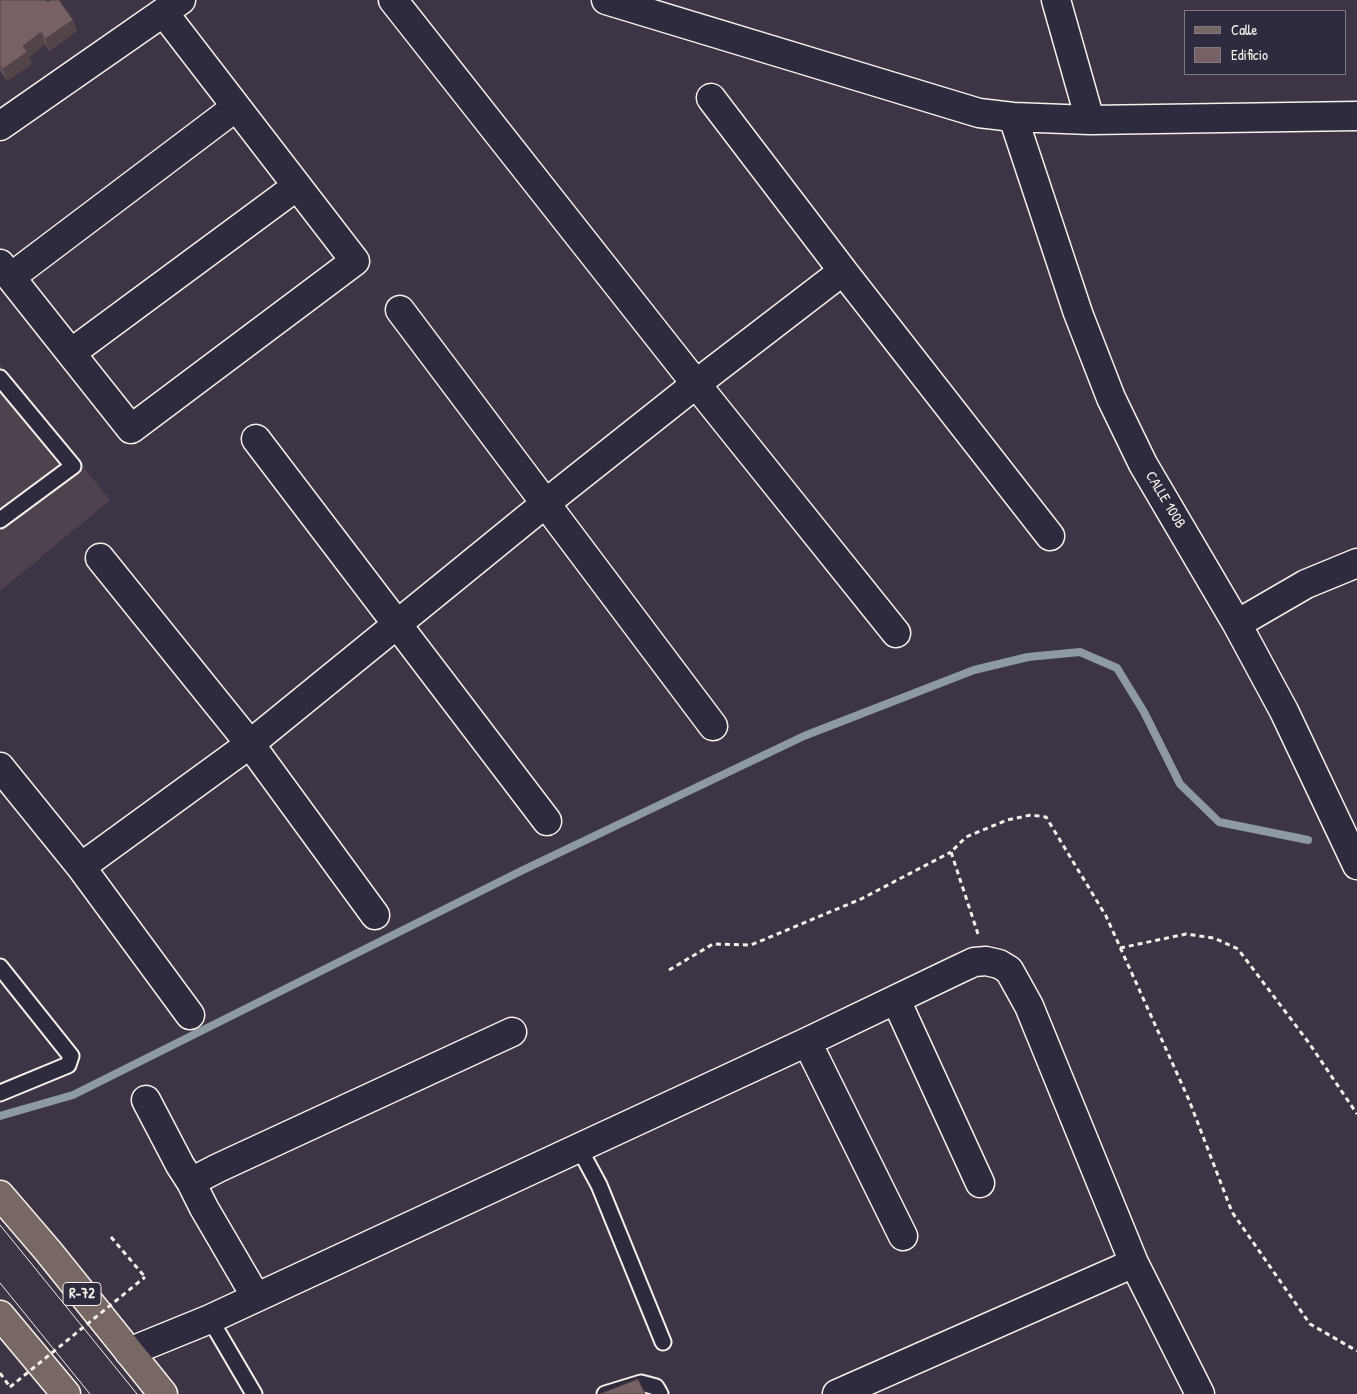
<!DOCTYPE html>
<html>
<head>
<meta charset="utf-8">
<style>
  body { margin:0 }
  #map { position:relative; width:1357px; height:1394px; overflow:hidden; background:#3d3545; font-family:"Patrick Hand",sans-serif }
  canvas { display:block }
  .legend { position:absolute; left:1184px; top:10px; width:162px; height:65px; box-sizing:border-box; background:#2f2a3d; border:1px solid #7e7a81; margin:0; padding:6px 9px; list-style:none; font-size:15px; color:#f4f1e8 }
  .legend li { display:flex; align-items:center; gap:10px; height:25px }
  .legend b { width:25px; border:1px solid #7e7a81 }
</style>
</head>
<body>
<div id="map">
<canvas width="1357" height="1394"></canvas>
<ul class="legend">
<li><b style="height:6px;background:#776864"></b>Calle</li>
<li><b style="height:14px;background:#776165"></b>Edificio</li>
</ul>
</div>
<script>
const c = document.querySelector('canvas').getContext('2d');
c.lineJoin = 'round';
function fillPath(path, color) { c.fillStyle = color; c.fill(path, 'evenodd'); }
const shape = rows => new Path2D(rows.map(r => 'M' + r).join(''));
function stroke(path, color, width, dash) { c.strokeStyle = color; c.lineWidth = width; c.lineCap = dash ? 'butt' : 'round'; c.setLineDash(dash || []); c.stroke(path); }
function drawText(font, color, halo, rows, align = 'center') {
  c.font = font + ' "Patrick Hand",sans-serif'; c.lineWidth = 5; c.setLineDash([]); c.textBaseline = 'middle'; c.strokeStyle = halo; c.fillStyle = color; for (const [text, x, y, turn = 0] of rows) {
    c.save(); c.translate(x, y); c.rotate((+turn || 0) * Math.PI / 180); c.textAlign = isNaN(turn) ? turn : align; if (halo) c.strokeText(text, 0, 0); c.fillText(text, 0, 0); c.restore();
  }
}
fillPath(shape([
  [0,364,110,500,0,591]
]), '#4e424f');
stroke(shape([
  [0,1116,73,1095,521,871,804,736,974,670,1028,657,1080,652,1117,668,1144,712,1180,784,1219,822,1308,840]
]), '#8d9aa2', 8);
const service = shape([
  [0,378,73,466,0,520],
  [0,967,71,1056,68,1065,0,1093],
  [579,1148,599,1185,663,1342],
  [210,1319,254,1394],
  [605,1394,641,1383,656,1387,660,1394]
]);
const minor = shape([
  [393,0,696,384,896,633],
  [606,0,979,113,1013,117,1090,120,1357,116],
  [1056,0,1090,120],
  [711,98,843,271],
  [1013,117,1078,313,1111,398,1143,464,1237,624,1284,711,1357,865],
  [0,126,181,0],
  [0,264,131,429,355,261,164,13],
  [11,277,236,107],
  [400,310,713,726],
  [71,353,297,186],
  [256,439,547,821],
  [100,558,250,744,375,915],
  [1237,624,1306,584,1357,563],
  [0,767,81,867,250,744,546,503,696,384,843,271,1050,536],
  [81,867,190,1015],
  [896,1000,980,1183],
  [807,1042,903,1236],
  [146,1100,180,1165,191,1182],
  [256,1297,204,1208,191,1182,218,1168,512,1032],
  [129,1352,210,1319,807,1042,959,969,974,962,986,961,999,964,1009,970,1029,1006,1134,1263,1200,1394],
  [837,1394,1134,1263]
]);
const primary = shape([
  [0,1195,48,1251,163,1394],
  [0,1315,66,1394]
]);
stroke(service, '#f4f1e8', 19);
stroke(minor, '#f4f1e8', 31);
stroke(primary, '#f4f1e8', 31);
stroke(shape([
  [978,934,951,852,966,837,1007,820,1031,815,1046,817,1106,916,1189,1100,1232,1212,1310,1324,1357,1351],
  [1120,948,1186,934,1214,938,1238,949,1309,1043,1357,1114],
  [669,970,713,944,751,945,861,899,951,852],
  [111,1237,145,1277],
  [0,1373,10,1387]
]), '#f4f1e8', 3, [5, 4]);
stroke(service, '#2f2a3d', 15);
stroke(minor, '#2f2a3d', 28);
stroke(primary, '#776864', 28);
stroke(shape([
  [0,1225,137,1394],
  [0,1283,90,1394]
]), '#f4f1e8', 1);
stroke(shape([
  [10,1387,145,1277]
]), '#f4f1e8', 3, [5, 4]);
fillPath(shape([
  [0,0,73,20,77,31,49,51,45,44,29,57,32,64,7,81,0,70]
]), '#665357');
fillPath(shape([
  [73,20,77,31,49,51,45,39],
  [41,32,45,44,29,57,32,64,7,81,3,69,23,46]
]), '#534447');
const building = shape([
  [0,0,46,0,48,2,50,0,59,0,73,20,45,39,41,32,23,46,27,52,3,69,0,65,0,0],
  [638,1379,645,1394,600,1394,638,1379]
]);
fillPath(building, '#776165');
stroke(building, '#534447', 1);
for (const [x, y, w] of [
  [82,1294,38]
]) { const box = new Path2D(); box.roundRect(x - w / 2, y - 11.5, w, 23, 4); c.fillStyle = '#2f2a3d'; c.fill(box); stroke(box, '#f4f1e8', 1); }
drawText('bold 14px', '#f4f1e8', null, [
  ["R-72",82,1294]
]);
drawText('15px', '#f4f1e8', '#2f2a3d', [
  ["CALLE 100B",1165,500,59]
]);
</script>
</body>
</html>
